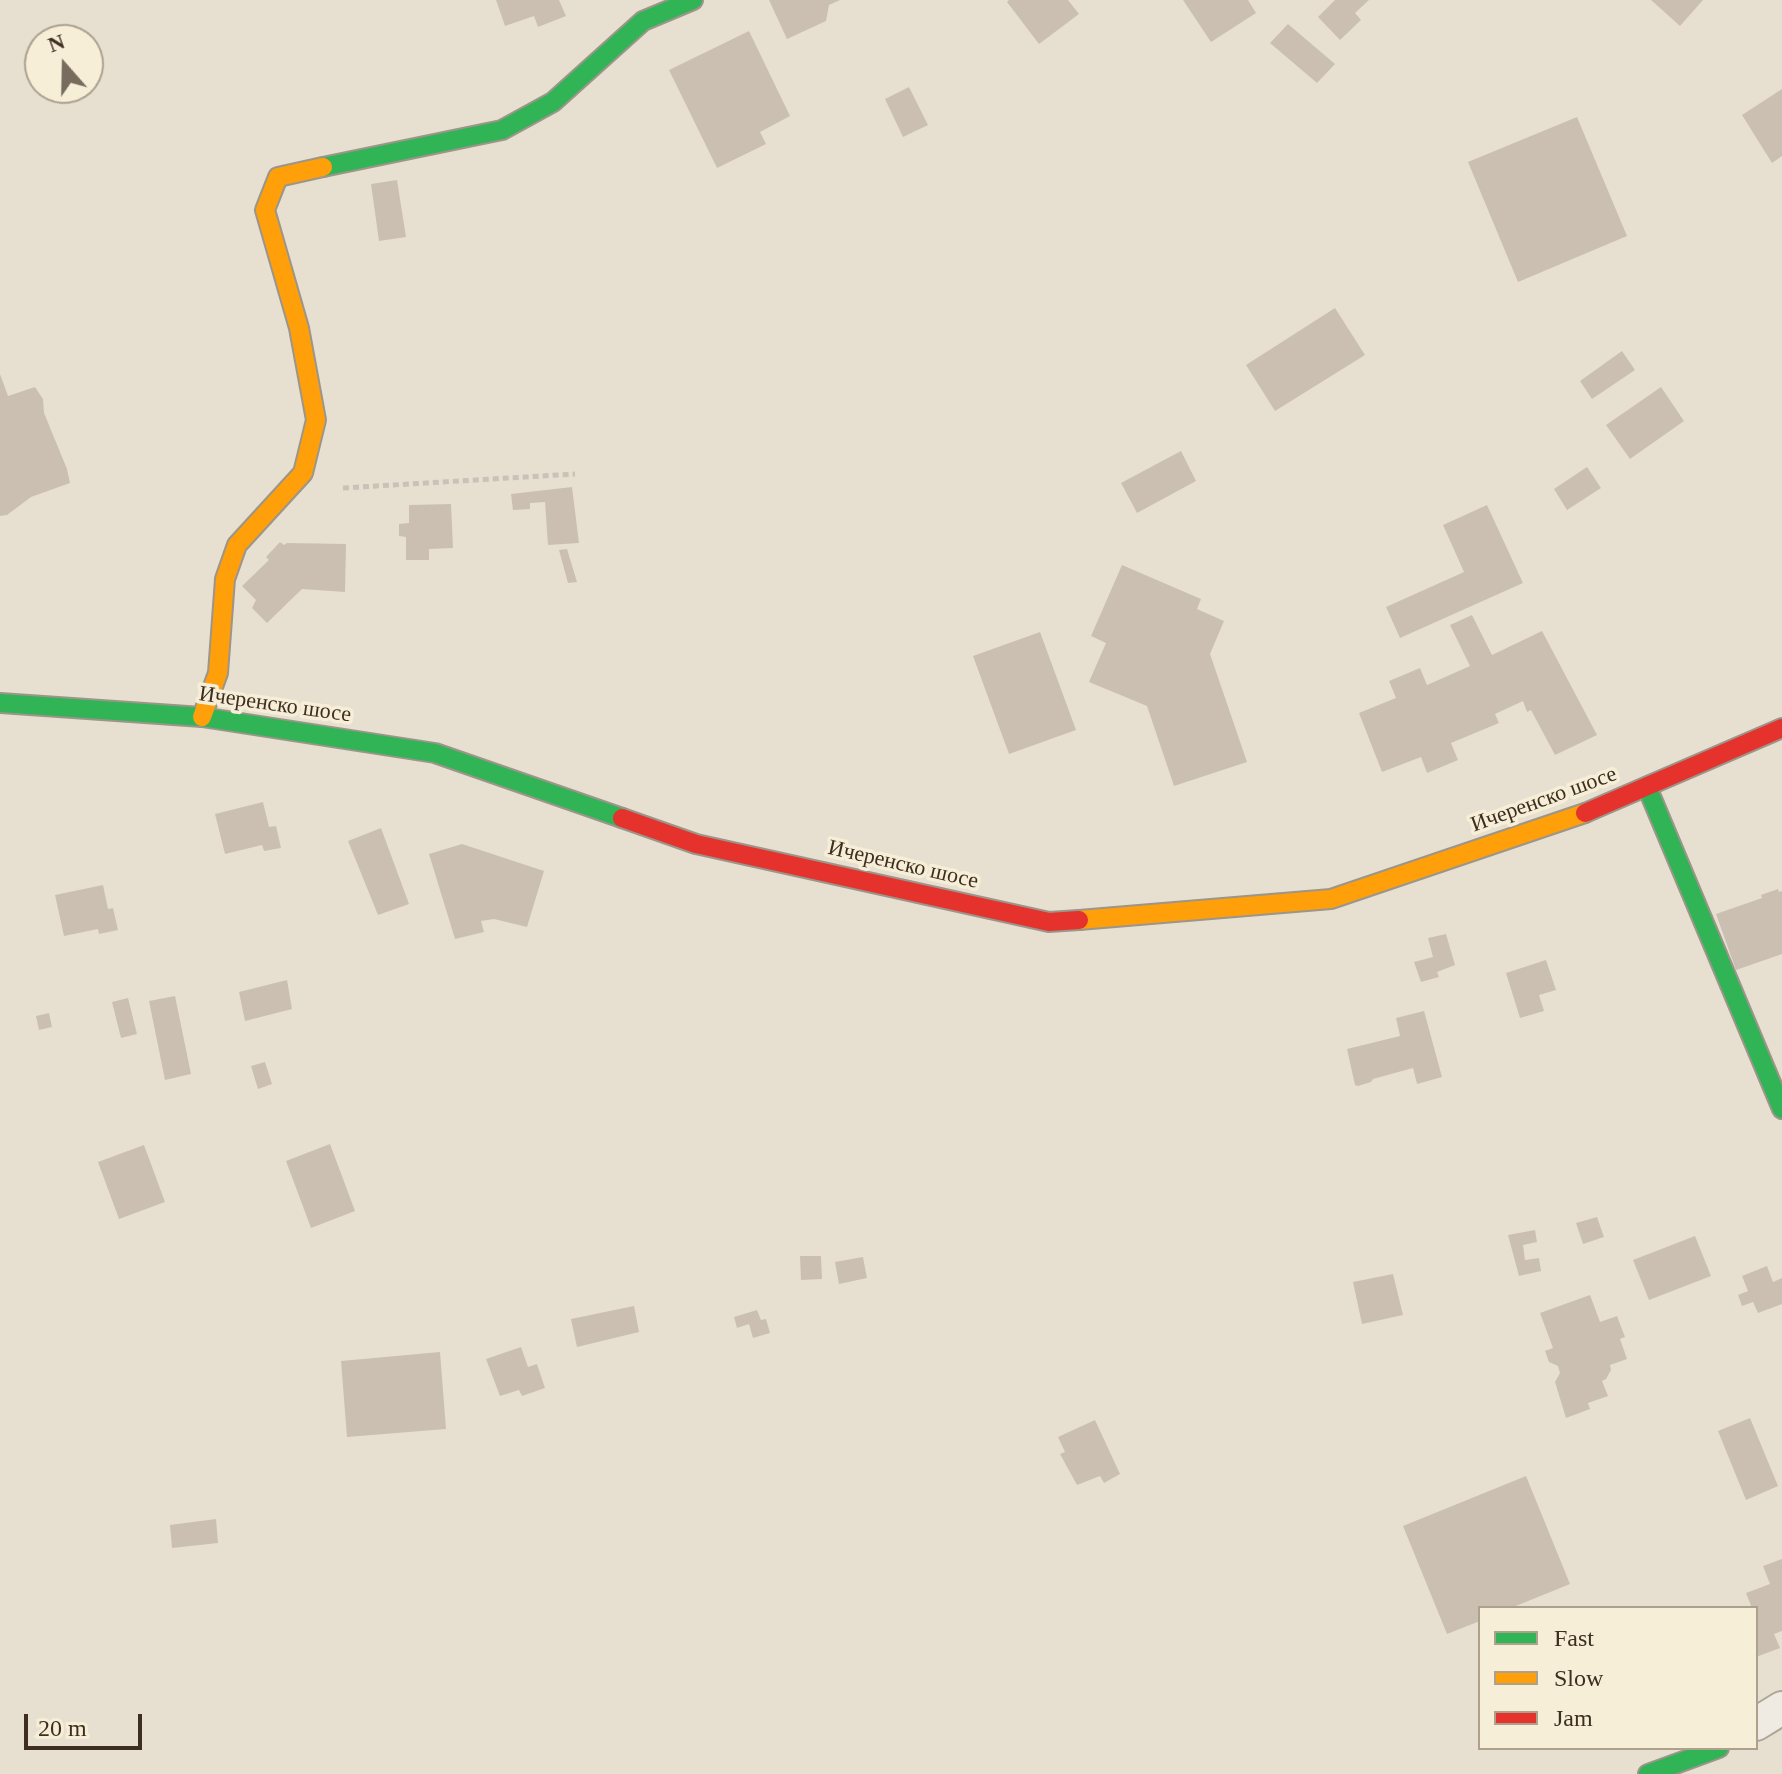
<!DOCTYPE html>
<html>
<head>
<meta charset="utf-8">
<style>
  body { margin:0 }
  #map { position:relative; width:1782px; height:1774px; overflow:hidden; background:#e7e0d1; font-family:Georgia,serif }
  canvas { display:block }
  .legend { position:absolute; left:1478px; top:1606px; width:280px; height:144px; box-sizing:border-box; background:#f7eed8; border:2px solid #ada18e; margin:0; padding:10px 14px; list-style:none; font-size:24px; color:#3d2e20 }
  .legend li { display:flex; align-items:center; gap:16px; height:40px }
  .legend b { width:40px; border:2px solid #ada18e }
  .north { position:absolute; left:24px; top:24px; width:80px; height:80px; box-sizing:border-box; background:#f7eed8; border:2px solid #ada18e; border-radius:50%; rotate:340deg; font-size:22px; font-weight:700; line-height:32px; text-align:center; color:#3d2e20 }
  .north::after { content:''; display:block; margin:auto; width:28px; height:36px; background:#786c5e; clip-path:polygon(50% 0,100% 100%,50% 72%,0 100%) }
  .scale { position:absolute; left:24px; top:1714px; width:118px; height:36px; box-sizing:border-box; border:4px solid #3d2e20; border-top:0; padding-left:10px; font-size:24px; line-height:28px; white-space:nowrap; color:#3d2e20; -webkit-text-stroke:6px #f7eed8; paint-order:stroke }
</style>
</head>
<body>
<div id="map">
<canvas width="1782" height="1774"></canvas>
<ul class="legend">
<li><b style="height:10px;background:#30b455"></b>Fast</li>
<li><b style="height:10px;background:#ff9f0a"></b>Slow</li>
<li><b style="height:10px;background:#e5322d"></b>Jam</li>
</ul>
<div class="north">N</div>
<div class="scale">20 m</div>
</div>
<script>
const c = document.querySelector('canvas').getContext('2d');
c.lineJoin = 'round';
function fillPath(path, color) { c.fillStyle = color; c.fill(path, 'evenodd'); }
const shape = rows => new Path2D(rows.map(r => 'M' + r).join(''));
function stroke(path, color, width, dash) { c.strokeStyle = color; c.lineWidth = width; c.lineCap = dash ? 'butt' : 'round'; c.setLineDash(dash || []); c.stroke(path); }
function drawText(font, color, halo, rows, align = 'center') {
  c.font = font + ' Georgia,serif'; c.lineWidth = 7; c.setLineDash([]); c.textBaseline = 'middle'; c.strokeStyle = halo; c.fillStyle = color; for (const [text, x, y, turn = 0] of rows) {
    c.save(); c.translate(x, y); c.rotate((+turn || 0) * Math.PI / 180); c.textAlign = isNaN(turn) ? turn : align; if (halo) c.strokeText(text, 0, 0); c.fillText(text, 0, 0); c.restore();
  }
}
fillPath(shape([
  [496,0,559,0,566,16,538,27,534,16,505,26],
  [769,0,840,0,829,5,826,21,787,39],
  [1009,0,1068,0,1079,14,1039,44,1007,2],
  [1183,0,1248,0,1256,13,1211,42],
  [1335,0,1369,0,1355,13,1361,20,1340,40,1318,17],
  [1651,0,1703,0,1680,26],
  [1288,24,1335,64,1317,83,1270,43],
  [749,31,790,116,760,132,766,144,717,168,669,70],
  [909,87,928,125,903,137,885,99],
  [1782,89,1782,156,1772,163,1742,115],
  [1577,117,1627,236,1518,282,1468,162],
  [397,180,406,237,379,241,371,184],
  [1335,308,1365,355,1275,411,1246,365],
  [1622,351,1635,370,1592,399,1580,381],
  [0,374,8,396,35,387,43,399,44,413,67,469,70,483,31,497,7,515,0,516],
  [1661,387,1684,421,1630,459,1606,425],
  [1181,451,1196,481,1137,513,1121,483],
  [1587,467,1601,488,1567,510,1554,489],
  [572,487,579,543,548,545,545,502,530,503,530,509,513,510,511,494],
  [451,504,453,548,429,549,429,560,406,560,406,537,399,536,399,524,409,523,409,505],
  [1487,505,1523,583,1400,638,1386,607,1464,572,1443,525],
  [280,542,284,545,287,543,346,544,345,592,302,589,267,623,252,608,256,600,242,586,269,560,266,557],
  [567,549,577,582,568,583,559,550],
  [1122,565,1201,599,1197,609,1224,621,1210,654,1247,762,1174,786,1147,706,1089,682,1106,643,1091,636],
  [1472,615,1492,655,1542,631,1597,735,1555,755,1531,710,1527,712,1523,701,1495,714,1499,723,1451,743,1458,760,1427,773,1421,757,1382,772,1359,713,1396,698,1389,681,1420,668,1427,685,1470,666,1450,625],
  [1040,632,1076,730,1009,754,973,656],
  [263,802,269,827,276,826,281,848,264,851,262,845,225,854,215,814],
  [381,828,409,904,378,915,348,841],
  [462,844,544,871,527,927,494,919,481,921,484,932,455,939,429,854],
  [103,885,108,909,113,908,118,930,99,934,98,929,64,936,55,895],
  [1778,889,1779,892,1782,891,1782,954,1736,970,1716,914,1762,898,1761,895],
  [1446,934,1455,965,1437,972,1439,977,1421,982,1414,962,1433,957,1428,938],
  [1546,960,1556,990,1539,995,1544,1011,1520,1018,1506,973],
  [287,980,292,1009,245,1021,239,992],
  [175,996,191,1074,165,1080,149,1001],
  [128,998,137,1034,121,1038,112,1002],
  [1424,1011,1442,1077,1417,1084,1413,1068,1373,1079,1371,1082,1358,1086,1355,1085,1347,1049,1400,1036,1396,1018],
  [49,1013,52,1027,39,1030,36,1016],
  [265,1062,272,1084,258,1089,251,1066],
  [330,1144,355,1211,311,1228,286,1161],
  [144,1145,165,1202,119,1219,98,1162],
  [1597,1217,1604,1237,1583,1244,1576,1223],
  [1535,1230,1537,1242,1523,1245,1525,1260,1539,1258,1541,1271,1519,1276,1508,1235],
  [1695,1236,1711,1276,1649,1300,1633,1260],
  [800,1256,821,1256,822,1279,801,1280],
  [863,1257,867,1278,839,1284,835,1262],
  [1767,1266,1773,1282,1782,1278,1782,1304,1758,1313,1753,1302,1742,1306,1738,1295,1748,1291,1742,1276],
  [1393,1274,1403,1315,1362,1324,1353,1282],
  [1590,1295,1600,1322,1617,1316,1625,1337,1620,1339,1627,1359,1610,1365,1611,1370,1606,1379,1602,1381,1608,1396,1588,1403,1590,1409,1566,1418,1555,1382,1560,1373,1558,1366,1549,1362,1545,1351,1553,1348,1540,1313],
  [634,1306,639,1332,577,1347,571,1319],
  [757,1310,761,1320,766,1319,770,1333,753,1338,749,1324,737,1328,734,1317],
  [521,1347,528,1367,537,1364,545,1388,522,1396,519,1390,500,1396,486,1359],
  [440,1352,446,1429,347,1437,341,1361],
  [1750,1418,1778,1486,1746,1500,1718,1431],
  [1095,1420,1120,1474,1104,1483,1100,1476,1077,1485,1060,1454,1065,1452,1058,1437],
  [1526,1476,1570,1584,1511,1608,1480,1608,1480,1621,1447,1634,1403,1526],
  [216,1519,218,1543,172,1548,170,1525],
  [1782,1559,1782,1631,1774,1634,1780,1648,1756,1657,1756,1608,1752,1608,1746,1593,1770,1584,1763,1566]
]), '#cbbfb2');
const street = shape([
  [1756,1724,1782,1708]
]);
const fast = shape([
  [323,167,502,130,553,102,643,21,693,0],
  [0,703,202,717,435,753,622,818],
  [1647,787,1782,1109],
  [1648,1774,1719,1748]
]);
const slow = shape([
  [202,717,218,673,225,579,237,545,303,473,316,420,299,328,265,210,278,177,323,167],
  [1079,920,1331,899,1585,813]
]);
const jam = shape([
  [1585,813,1782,728],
  [622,818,696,844,1049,922,1079,920]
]);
stroke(street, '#ada599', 36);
stroke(fast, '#9c958a', 22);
stroke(slow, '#9c958a', 22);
stroke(jam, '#9c958a', 22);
stroke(shape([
  [343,488,575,474]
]), '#c8c2b9', 5, [6, 4]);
stroke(street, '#efebe3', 32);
stroke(fast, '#30b455', 18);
stroke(slow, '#ff9f0a', 18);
stroke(jam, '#e5322d', 18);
drawText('22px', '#3d2e20', '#f7eed8', [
  ["Ичеренско шосе",275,705,8],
  ["Ичеренско шосе",1544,800,-20],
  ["Ичеренско шосе",903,865,13]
]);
</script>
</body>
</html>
